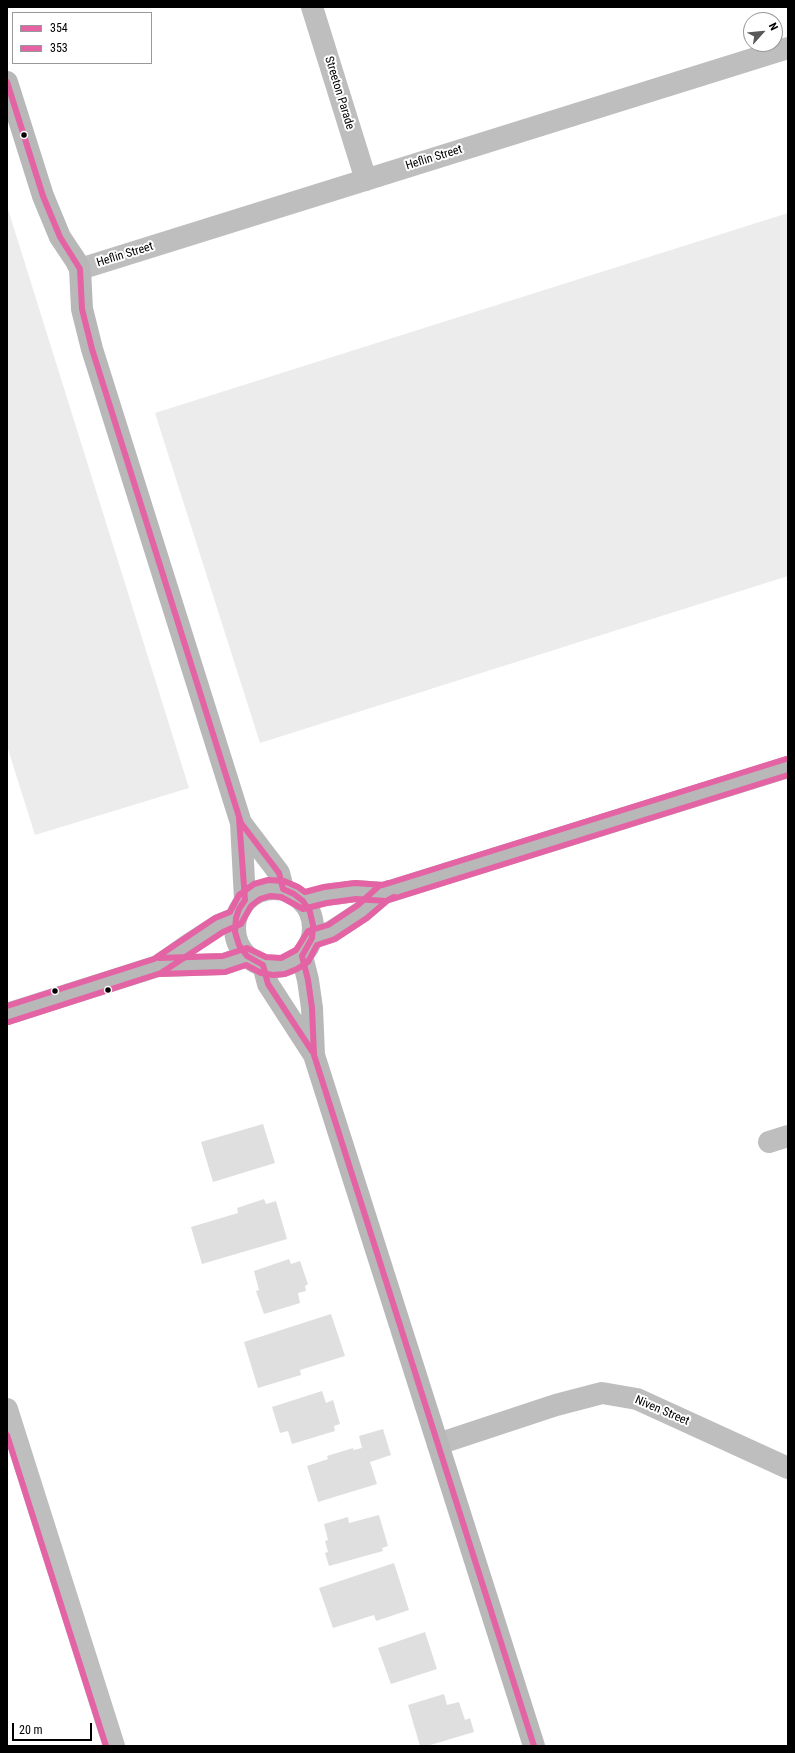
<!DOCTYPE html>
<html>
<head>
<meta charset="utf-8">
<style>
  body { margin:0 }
  #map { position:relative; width:795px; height:1753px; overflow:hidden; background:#fff; font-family:"Roboto Condensed",sans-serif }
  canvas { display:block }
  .frame { position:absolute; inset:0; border:8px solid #000; pointer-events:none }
  .legend { position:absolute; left:12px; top:12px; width:140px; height:52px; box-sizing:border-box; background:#fff; border:1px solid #999; margin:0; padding:5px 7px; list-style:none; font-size:12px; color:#000 }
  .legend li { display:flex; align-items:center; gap:8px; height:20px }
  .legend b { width:20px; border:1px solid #999 }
  .north { position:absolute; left:743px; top:12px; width:40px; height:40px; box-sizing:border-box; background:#fff; border:1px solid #999; border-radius:50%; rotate:63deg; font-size:11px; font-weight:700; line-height:16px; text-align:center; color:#000 }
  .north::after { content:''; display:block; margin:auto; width:14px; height:18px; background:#595959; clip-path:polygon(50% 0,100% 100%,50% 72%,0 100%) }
  .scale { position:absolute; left:12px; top:1723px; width:80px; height:18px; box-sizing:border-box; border:2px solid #000; border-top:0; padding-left:5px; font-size:12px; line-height:14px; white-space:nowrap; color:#000; -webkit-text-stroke:3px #fff; paint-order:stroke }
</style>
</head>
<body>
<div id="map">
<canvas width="795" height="1753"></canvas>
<div class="frame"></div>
<ul class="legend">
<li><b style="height:5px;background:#e463a4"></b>354</li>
<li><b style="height:5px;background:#e463a4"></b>353</li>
</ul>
<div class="north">N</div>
<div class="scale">20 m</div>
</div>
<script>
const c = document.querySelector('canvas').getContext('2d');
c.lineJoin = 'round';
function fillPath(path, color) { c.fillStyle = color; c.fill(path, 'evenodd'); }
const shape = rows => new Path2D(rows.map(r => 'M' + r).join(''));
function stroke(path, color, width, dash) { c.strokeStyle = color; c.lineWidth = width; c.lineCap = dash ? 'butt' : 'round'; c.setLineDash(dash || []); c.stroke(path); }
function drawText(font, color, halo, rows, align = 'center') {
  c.font = font + ' "Roboto Condensed",sans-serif'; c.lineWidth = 4; c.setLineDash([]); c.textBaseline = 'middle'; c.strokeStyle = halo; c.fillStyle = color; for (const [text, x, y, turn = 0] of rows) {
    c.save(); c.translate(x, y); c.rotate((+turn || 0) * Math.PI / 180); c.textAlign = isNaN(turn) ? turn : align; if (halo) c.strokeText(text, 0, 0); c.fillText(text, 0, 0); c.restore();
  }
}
fillPath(shape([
  [7,206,189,788,35,835,7,746],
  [788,213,788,576,260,743,155,413]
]), '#ececec');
fillPath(shape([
  [263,1124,275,1163,213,1182,201,1142],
  [264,1199,266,1204,276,1201,287,1239,202,1264,191,1227,238,1213,237,1208],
  [289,1259,291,1264,300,1261,308,1284,305,1286,306,1291,298,1293,300,1303,264,1314,256,1291,259,1290,254,1271],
  [331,1314,345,1356,300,1370,301,1375,258,1388,244,1342],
  [322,1391,326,1403,333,1400,340,1424,334,1426,335,1431,292,1444,288,1431,280,1433,272,1407],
  [383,1429,391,1455,370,1462,377,1484,318,1502,307,1466,328,1459,327,1456,353,1448,353,1450,362,1448,359,1436],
  [379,1515,388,1546,382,1548,383,1551,329,1566,325,1553,328,1552,325,1541,328,1540,324,1524,348,1517,349,1523],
  [394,1563,409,1610,376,1621,374,1615,333,1628,319,1588],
  [425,1632,437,1669,391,1684,378,1648],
  [444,1694,447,1705,459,1702,465,1720,470,1718,474,1732,427,1746,420,1746,408,1705]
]), '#dfdfdf');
stroke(shape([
  [312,7,366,180],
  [80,269,788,48],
  [769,1142,788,1136],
  [7,1409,114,1746],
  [438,1444,556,1405,602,1393,637,1399,788,1468]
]), '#bebebe', 22);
stroke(shape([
  [7,82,43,196,60,237,76,261,80,269,82,309,92,349,241,823,245,900],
  [241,823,279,873,283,889],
  '235 928a39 39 0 1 1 78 0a39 39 0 1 1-78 0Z',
  [303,901,325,895,356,891,384,893,788,767],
  [312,938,331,932,363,911,384,893],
  [302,956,308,980,312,1008,314,1055,534,1746],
  [263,965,268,984,314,1055],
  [158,966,188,945,219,925,236,918],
  [7,1014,158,966,224,964,247,956]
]), '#b8b8b8', 22);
stroke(shape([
  [7,82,43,196,60,237,80,269,82,309,92,349,241,823,279,873,283,889,294,894,303,901,310,912,313,925,312,938,302,956,308,980,312,1008,314,1055,534,1746],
  [239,818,245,900,239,909,236,918,235,932,239,945,247,956,263,965,268,984,312,1051]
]), '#e463a4', 6);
stroke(shape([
  [159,974,225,972,246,965,261,973,273,975,285,974,297,969,308,962,317,945,335,939,367,918,388,900,394,897],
  [9,1022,161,973,223,932,241,924,251,906,260,899,270,896,281,897,303,909,327,903,356,899,386,901,788,775],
  [7,1435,106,1746]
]), '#e463a4', 6);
stroke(shape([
  [159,958,223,956,247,948,266,957,281,958,296,950,308,931,328,925,358,905,379,886,388,883],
  [7,1006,154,959,215,918,230,912,239,895,254,884,268,880,284,881,298,887,305,892,324,887,355,883,383,885,786,759]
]), '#e463a4', 6);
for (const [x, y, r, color] of [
  [24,135,3.5,"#000"],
  [108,990,3.5,"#000"],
  [55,991,3.5,"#000"]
]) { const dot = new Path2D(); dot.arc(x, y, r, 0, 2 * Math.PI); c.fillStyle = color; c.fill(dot); stroke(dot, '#fff', 1.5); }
drawText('12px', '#000', '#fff', [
  ["Streeton Parade",339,93,73],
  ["Heflin Street",434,158,-17],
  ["Heflin Street",125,255,-17],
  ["Niven Street",662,1411,23]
]);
</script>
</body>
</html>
